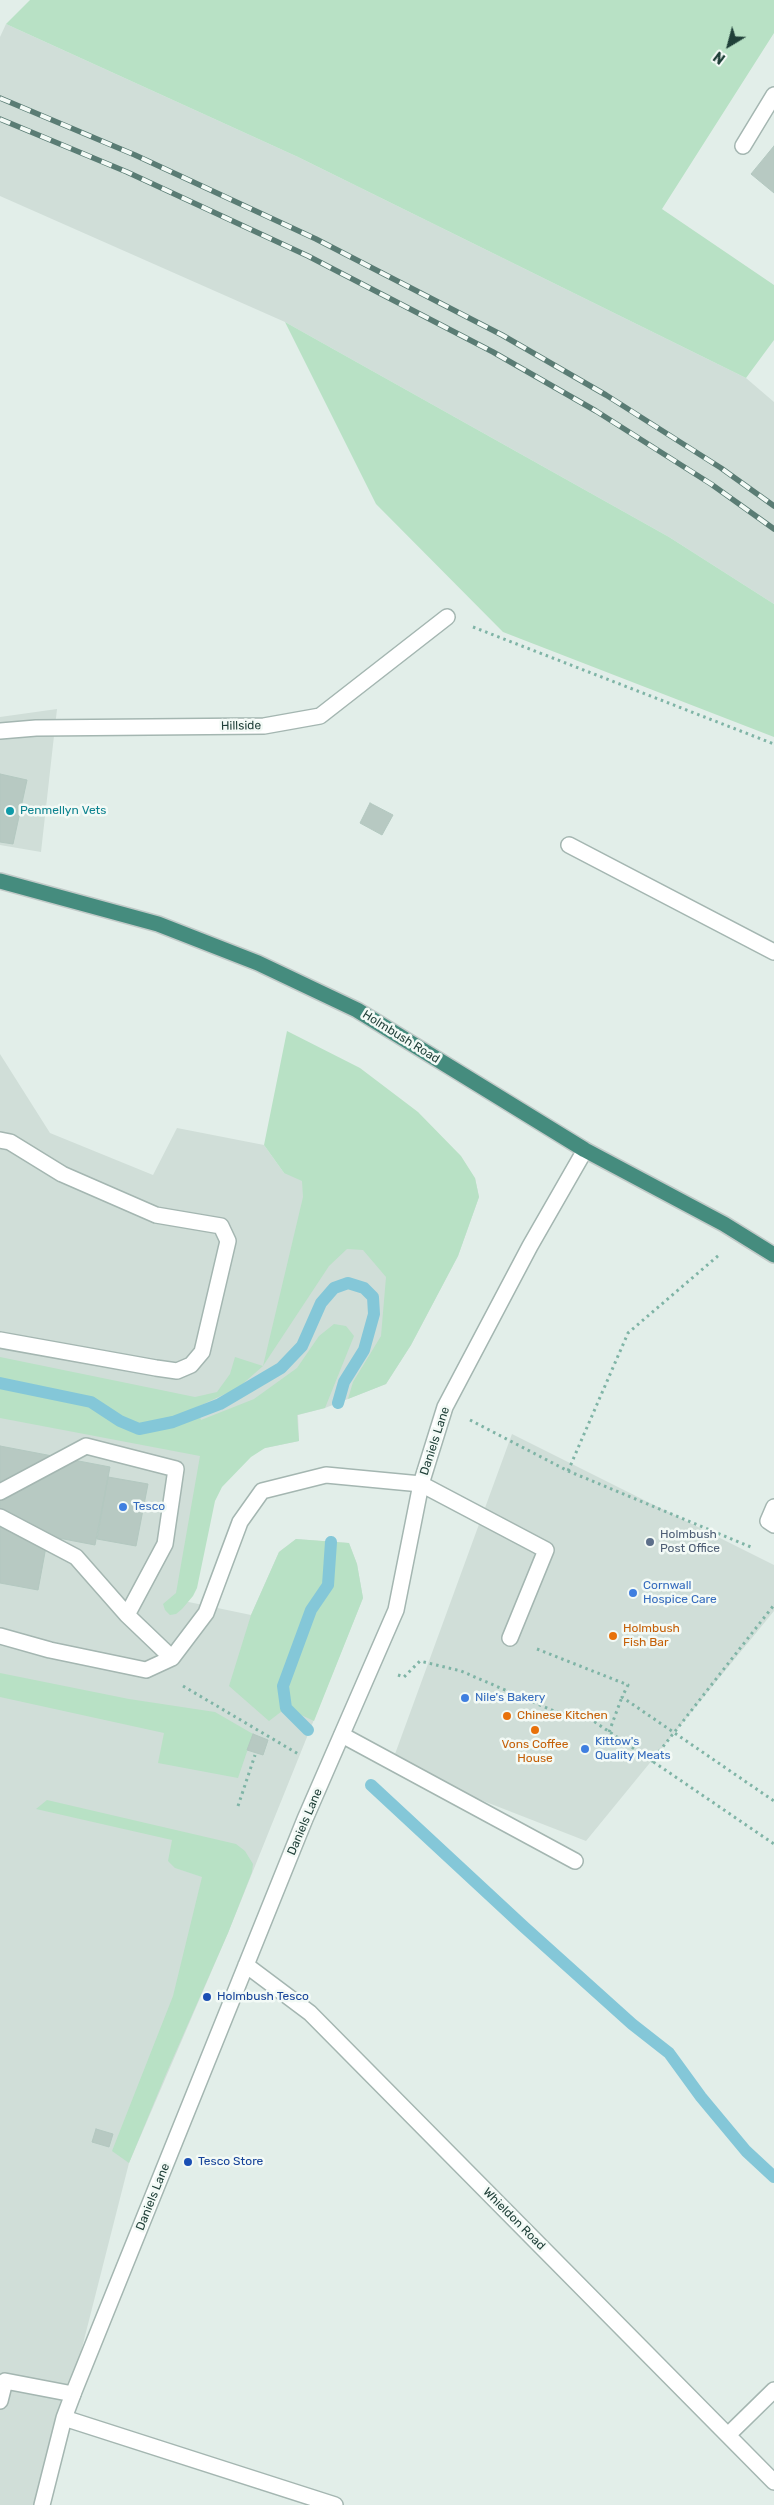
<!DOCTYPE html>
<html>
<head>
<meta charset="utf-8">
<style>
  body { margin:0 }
  #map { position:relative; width:774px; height:2505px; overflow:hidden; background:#e2eee9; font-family:Rubik,sans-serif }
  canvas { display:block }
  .north { position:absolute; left:704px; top:20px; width:50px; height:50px; -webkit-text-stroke:4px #f3faf6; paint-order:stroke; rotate:217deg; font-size:14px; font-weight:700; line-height:20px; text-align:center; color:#204039 }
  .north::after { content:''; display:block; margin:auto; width:18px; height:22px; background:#204039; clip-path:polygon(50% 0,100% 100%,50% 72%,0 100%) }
</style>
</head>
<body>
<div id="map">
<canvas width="774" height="2505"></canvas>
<div class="north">N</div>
</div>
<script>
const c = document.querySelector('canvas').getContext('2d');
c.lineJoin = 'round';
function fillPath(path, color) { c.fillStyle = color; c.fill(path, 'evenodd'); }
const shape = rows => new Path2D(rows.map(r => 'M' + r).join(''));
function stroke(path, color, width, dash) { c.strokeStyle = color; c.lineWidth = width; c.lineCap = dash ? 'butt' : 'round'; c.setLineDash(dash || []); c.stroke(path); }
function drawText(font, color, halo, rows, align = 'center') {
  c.font = font + ' Rubik,sans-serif'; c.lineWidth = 5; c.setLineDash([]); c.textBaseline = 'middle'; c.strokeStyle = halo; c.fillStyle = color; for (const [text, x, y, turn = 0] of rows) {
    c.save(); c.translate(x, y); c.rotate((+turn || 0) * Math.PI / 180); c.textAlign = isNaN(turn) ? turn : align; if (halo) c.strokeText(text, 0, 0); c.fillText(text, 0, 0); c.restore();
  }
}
fillPath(shape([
  [6,24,298,157,746,378,774,402,774,604,669,537,285,322,0,196,0,37],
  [57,709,41,852,0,845,0,717],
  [0,1054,50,1133,153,1175,177,1128,264,1145,284,1173,475,1178,479,1197,458,1256,411,1345,386,1384,325,1408,298,1415,299,1441,213,1459,179,1600,251,1615,279,1552,296,1539,349,1543,357,1564,363,1598,228,1933,129,2163,42,2505,0,2505],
  [512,1434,774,1565,774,1611,586,1841,391,1765]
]), '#d0ded8');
fillPath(shape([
  [30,0,774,0,774,33,662,209,774,285,774,340,746,378,298,157,6,24],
  [285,322,669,537,774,604,774,737,503,632,376,504],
  [287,1031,360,1068,418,1112,461,1156,475,1178,479,1197,458,1256,411,1345,386,1384,348,1399,353,1382,381,1336,386,1277,363,1250,347,1249,329,1266,263,1366,238,1388,197,1407,201,1420,254,1399,297,1368,319,1336,334,1324,346,1326,354,1336,325,1408,297,1415,299,1441,265,1448,251,1457,222,1487,215,1501,197,1588,193,1596,182,1609,176,1614,170,1615,165,1610,163,1604,176,1593,200,1456,0,1418,0,1357,195,1397,217,1392,230,1374,235,1357,263,1366,303,1197,302,1181,284,1173,264,1145],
  [296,1539,349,1543,357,1564,363,1598,314,1721,286,1708,269,1721,229,1686,251,1615,279,1552],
  [0,1673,129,1699,215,1712,253,1734,238,1778,158,1763,164,1733,0,1697],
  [47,1800,236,1844,245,1851,253,1864,252,1872,228,1933,166,2074,129,2163,112,2151,173,1996,202,1877,175,1868,168,1861,172,1840,36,1809]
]), '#b8e1c5');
stroke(shape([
  [0,1383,91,1402,120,1421,139,1429,173,1422,220,1404,281,1368,302,1346,321,1303,334,1288,348,1283,364,1288,373,1297,374,1314,364,1350,344,1382,338,1403],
  [308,1730,286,1708,283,1686,311,1610,328,1585,331,1542],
  [371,1785,523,1926,632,2024,669,2053,701,2097,746,2151,774,2177]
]), '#84c7d8', 12);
const building = shape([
  [774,146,774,193,751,174,774,146],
  [0,774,27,780,13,844,0,842,0,774],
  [370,803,393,815,382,835,360,823,370,803],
  [0,1446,110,1467,95,1545,48,1536,38,1590,0,1583,0,1446],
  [108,1477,148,1484,136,1546,97,1539,108,1477],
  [253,1734,268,1740,263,1755,247,1750,253,1734],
  [96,2129,113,2134,109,2147,92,2142,96,2129]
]);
fillPath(building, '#b7c9c2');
stroke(building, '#b3c8c0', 1);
const service = shape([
  [743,146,774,95],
  [569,845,774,952],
  [0,1140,10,1142,62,1174,156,1215,221,1226,228,1241,202,1352,191,1365,177,1371,156,1368,0,1340],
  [0,1492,86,1446,176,1469,165,1544,127,1615],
  [0,1517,76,1557,127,1615,172,1658],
  [0,1636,50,1650,146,1670,172,1658,206,1613,240,1522,262,1491,326,1475,421,1484,546,1550,510,1638],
  [342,1735,575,1861],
  [0,2401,5,2381,73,2394]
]);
const minor = shape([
  [0,731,36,728,264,726,320,716,447,617],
  [774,1507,768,1521,774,1525],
  [246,1965,310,2013,774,2482],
  [64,2418,335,2505],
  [728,2435,774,2390],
  [42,2505,64,2418,73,2394,305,1819,396,1610,421,1484,445,1407,530,1246,585,1150]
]);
const trunk = shape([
  [0,881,158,924,258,963,357,1010,585,1150,724,1224,774,1255]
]);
stroke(service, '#a4b6b1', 18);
stroke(minor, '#a4b6b1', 18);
stroke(trunk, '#c1cac8', 18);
stroke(shape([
  [473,627,774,744],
  [470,1420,568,1471,751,1547],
  [568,1471,628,1333,719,1255],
  [537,1649,628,1685,622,1697,774,1801],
  [398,1675,404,1677,420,1661,461,1671,554,1711,589,1718,774,1844],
  [183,1686,300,1755],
  [609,1732,622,1697],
  [651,1762,774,1605],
  [238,1806,255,1755]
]), '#7fb4a6', 3, [2.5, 4]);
stroke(service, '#fff', 15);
stroke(minor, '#fff', 15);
stroke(trunk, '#458c7e', 15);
const rail = shape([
  [0,98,135,155,316,239,502,335,606,395,721,468,774,506],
  [0,119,127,172,308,256,493,352,596,411,711,484,774,529]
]);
stroke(rail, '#5a7c74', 5.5);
stroke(rail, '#f3faf6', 4, [11]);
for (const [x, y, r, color] of [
  [10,811,5,"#0f9aa8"],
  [123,1507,5,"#3f7fe0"],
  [650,1542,5,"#5c6f8a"],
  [633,1593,5,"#3f7fe0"],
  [613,1636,5,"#e8710a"],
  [465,1698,5,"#3f7fe0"],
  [507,1716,5,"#e8710a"],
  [535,1730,5,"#e8710a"],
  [585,1749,5,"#3f7fe0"],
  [207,1997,5,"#1a4fb4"],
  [188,2162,5,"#1a4fb4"]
]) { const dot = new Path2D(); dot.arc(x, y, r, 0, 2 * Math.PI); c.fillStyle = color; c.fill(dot); stroke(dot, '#f3faf6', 2); }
drawText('12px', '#204039', '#f3faf6', [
  ["Hillside",241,726,-1],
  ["Holmbush Road",401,1037,32],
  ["Daniels Lane",435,1441,-72],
  ["Daniels Lane",305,1822,-67],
  ["Daniels Lane",153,2197,-68],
  ["Whieldon Road",514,2219,45]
]);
drawText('12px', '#0d838f', '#f3faf6', [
  ["Penmellyn Vets",20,811]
], 'left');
drawText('12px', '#366cbe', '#f3faf6', [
  ["Tesco",133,1507],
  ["Cornwall",643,1586],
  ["Hospice Care",643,1600],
  ["Nile's Bakery",475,1698],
  ["Kittow's",595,1742],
  ["Quality Meats",595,1756]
], 'left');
drawText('12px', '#4e5e75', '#f3faf6', [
  ["Holmbush",660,1535],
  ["Post Office",660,1549]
], 'left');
drawText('12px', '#c56008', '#f3faf6', [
  ["Holmbush",623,1629],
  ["Fish Bar",623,1643],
  ["Chinese Kitchen",517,1716],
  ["Vons Coffee",535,1745,"center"],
  ["House",535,1759,"center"]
], 'left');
drawText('12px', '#164399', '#f3faf6', [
  ["Holmbush Tesco",217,1997],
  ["Tesco Store",198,2162]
], 'left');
</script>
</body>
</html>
